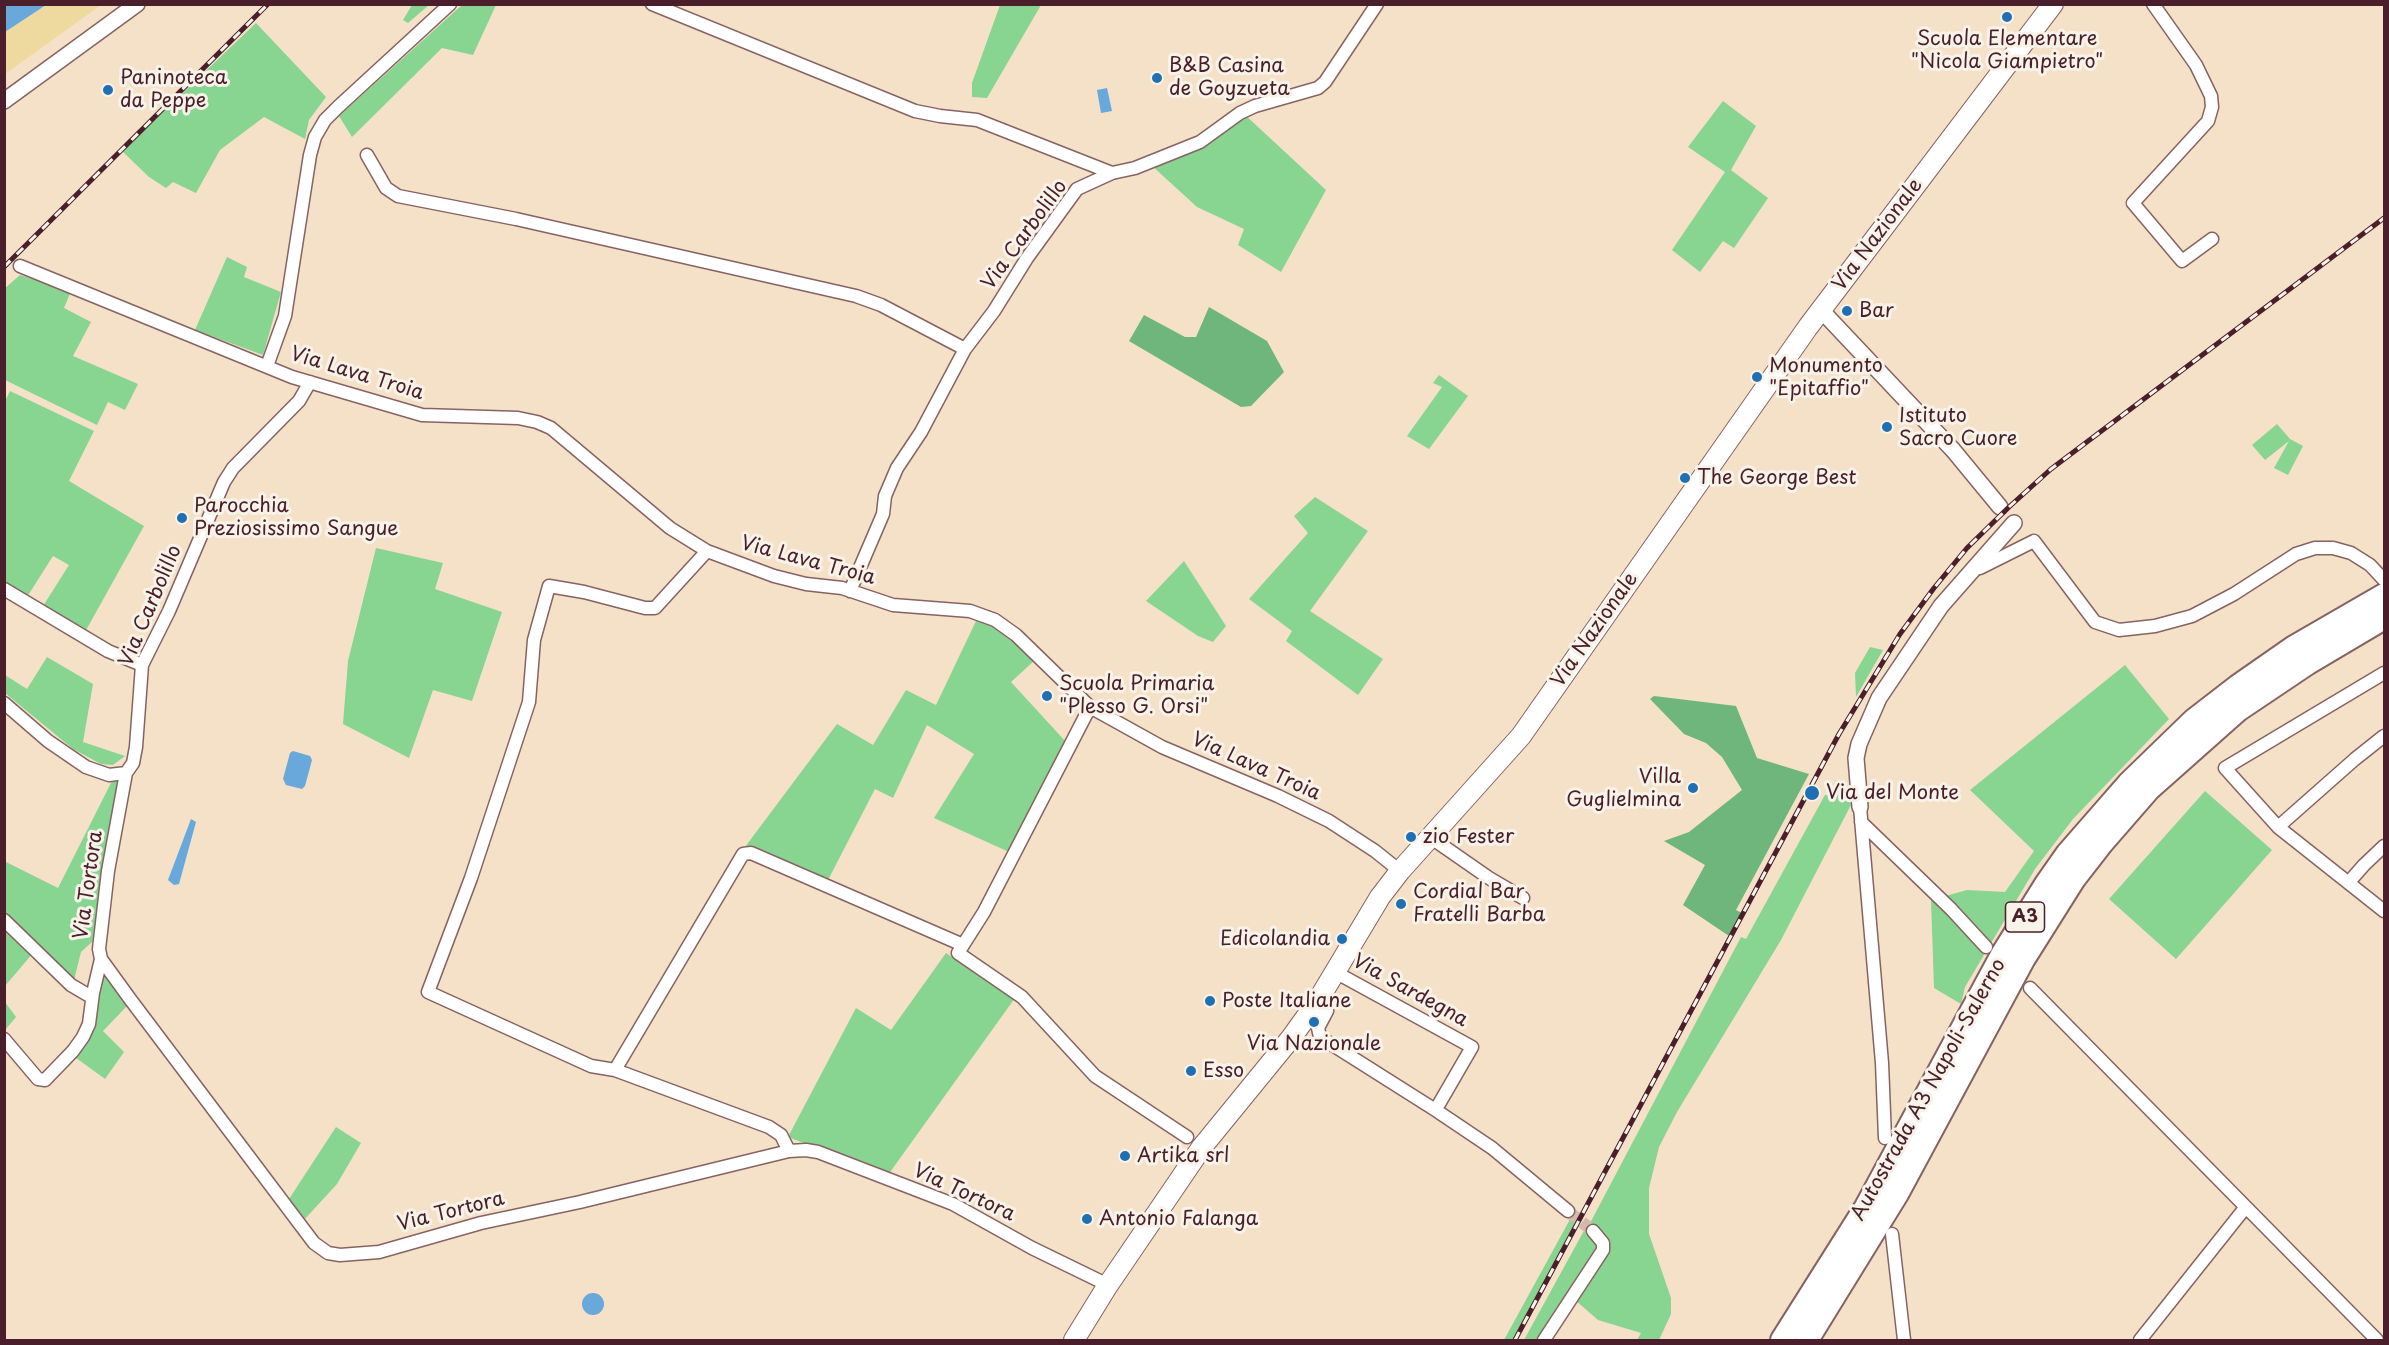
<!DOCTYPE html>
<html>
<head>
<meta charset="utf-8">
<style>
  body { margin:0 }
  #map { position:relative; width:2389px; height:1345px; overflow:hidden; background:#f5e0c8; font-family:"Playpen Sans",sans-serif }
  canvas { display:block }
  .frame { position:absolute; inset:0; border:6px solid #4a1f2b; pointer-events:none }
</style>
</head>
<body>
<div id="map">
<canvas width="2389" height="1345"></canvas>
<div class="frame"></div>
</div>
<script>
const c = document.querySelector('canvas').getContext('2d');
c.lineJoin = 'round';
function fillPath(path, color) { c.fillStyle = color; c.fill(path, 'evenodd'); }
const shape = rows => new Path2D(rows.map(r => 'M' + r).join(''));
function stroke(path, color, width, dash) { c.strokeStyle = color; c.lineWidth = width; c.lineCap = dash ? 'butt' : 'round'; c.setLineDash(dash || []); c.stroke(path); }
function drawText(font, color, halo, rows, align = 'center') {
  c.font = font + ' "Playpen Sans",sans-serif'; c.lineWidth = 6; c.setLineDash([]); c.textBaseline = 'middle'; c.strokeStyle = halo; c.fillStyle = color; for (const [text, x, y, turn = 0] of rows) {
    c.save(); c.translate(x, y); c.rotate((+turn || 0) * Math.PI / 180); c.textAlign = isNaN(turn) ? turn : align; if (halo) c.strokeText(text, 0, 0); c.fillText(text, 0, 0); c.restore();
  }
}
fillPath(shape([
  [412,5,429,5,408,23,403,20],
  [462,5,496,5,473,55,442,48,352,137,339,116],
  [1000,5,1041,5,987,98,972,97,972,83],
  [256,23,326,97,309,120,305,139,264,117,220,150,196,193,173,182,166,188,149,177,122,151],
  [1723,101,1756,126,1731,170,1768,198,1734,248,1723,241,1700,272,1672,250,1725,172,1688,147],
  [1243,113,1326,190,1281,272,1238,245,1244,229,1197,207,1150,164],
  [227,257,247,267,244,277,281,292,263,355,195,330],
  [20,275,71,291,64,308,91,322,73,356,138,384,125,410,108,402,97,425,5,380,4,289],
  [1439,375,1468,396,1429,449,1407,436,1442,387,1433,383],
  [10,391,94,431,69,481,144,526,85,632,43,606,69,565,53,556,27,597,5,585,4,403],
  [2277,424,2290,439,2303,446,2288,475,2274,468,2289,441,2265,460,2252,445],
  [1315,497,1368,531,1310,611,1383,659,1358,695,1286,641,1292,631,1249,599,1308,533,1294,516],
  [376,548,443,563,435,589,502,612,472,701,433,690,409,758,343,724,348,661],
  [1184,561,1226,626,1213,642,1198,636,1146,601],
  [976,621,992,626,1011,639,1035,660,1011,682,1066,742,1009,852,934,818,974,754,927,725,893,798,875,789,827,882,745,847,837,724,873,745,906,690,936,705],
  [1870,647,1883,650,1856,697,1855,673],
  [47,657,93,684,83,742,125,756,113,765,101,764,73,749,5,693,5,675,27,689],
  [2125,665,2169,719,2073,819,2035,869,1965,987,1961,1004,1934,988,1931,900,1967,890,2005,892,2034,851,1970,790],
  [1836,780,1855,792,1854,799,1781,940,1677,1112,1659,1147,1649,1188,1649,1234,1671,1298,1671,1314,1659,1340,1637,1340,1641,1333,1598,1320,1575,1300,1603,1239,1589,1225,1741,937,1746,939,1825,795,1829,795],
  [112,781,119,782,96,931,93,941,81,952,73,984,5,917,4,861,58,888],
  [2205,791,2272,850,2176,959,2109,899],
  [5,925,33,953,5,986],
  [946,953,1015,998,888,1175,788,1137,856,1008,891,1030],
  [100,968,128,1005,103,1031,124,1052,105,1079,72,1055,85,1038],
  [5,1002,16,1017,5,1030],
  [336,1127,361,1143,337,1184,303,1221,289,1199],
  [1574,1212,1580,1216,1513,1340,1504,1340],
  [1586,1227,1601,1241,1601,1250,1541,1340,1524,1340]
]), '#88d592');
fillPath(shape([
  [1209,307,1267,341,1284,372,1251,406,1241,407,1129,341,1144,315,1185,337,1196,337],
  [1654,696,1736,706,1757,758,1809,774,1736,910,1742,913,1729,936,1683,905,1705,865,1664,841,1689,832,1742,790,1722,757,1706,743,1684,734,1650,699]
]), '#6eb67c');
fillPath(shape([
  [46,5,101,5,5,74,5,32]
]), '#eeda9e');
fillPath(shape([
  [5,4,46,4,46,5,5,32],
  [1107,88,1112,111,1101,113,1097,90],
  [293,751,310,756,312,760,305,786,302,789,286,785,283,779,290,753],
  [191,819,196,822,179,884,174,885,168,880],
  '582 1304a11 11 0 1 1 22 0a11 11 0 1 1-22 0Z'
]), '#68a8db');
stroke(shape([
  [1568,1211,1593,1231]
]), '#d3b9a9', 12, [12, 6]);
const minor = shape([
  [652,4,915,111,940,116,977,120,1112,173],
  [2153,4,2196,65,2211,96,2212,107,2208,121,2133,203,2182,261,2212,239],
  [367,155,386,188,398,196,516,219,856,296,881,305,965,349],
  [20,266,292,377,422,415,518,418,537,422,551,428,670,528,707,551,774,576,806,584,842,588,893,605,970,611,995,620,1016,635,1090,707,1162,747,1278,796,1329,821,1375,851,1400,871],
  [267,366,285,316,310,155,315,137,325,120,338,107,450,4],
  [310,382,299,401,233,468,224,482,169,611,142,665,136,747,133,763,126,773,108,871,99,949,101,959,130,999,314,1243,328,1253,340,1255,379,1252,481,1223,580,1202,789,1151,806,1150,818,1152,953,1204,1032,1248,1108,1285],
  [707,551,655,608,645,608,584,592,549,586,534,640,529,702,471,878,428,992,591,1066,615,1070,769,1127,781,1135,789,1151],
  [1975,566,1980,568,2034,541,2095,622,2119,630,2155,626,2192,616,2234,594,2296,554,2315,548,2333,548,2351,553,2370,565,2384,580],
  [4,589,108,651,142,665],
  [850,591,883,514,885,496,897,468,921,432,965,349,994,311,1027,258,1077,189,1112,173,1135,168,1200,142,1240,113,1255,106,1318,88,1325,82,1377,4],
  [2384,673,2225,768,2278,827,2384,911],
  [4,703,48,741,86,767,109,775,126,773],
  [1090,707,984,912,958,953,1022,997,1095,1076,1187,1137],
  [1860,807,1882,1063,1885,1138],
  [1861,822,1951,909,1986,947],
  [2278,827,2355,759,2384,736],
  [1430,837,1489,878,1523,898],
  [2349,882,2364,865,2384,846],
  [4,920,71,985,88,995,93,993,101,959],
  [1335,972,1472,1047,1439,1104],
  [2030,988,2377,1340],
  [1317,1002,1327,1011,1318,1028,1320,1037,1437,1111,1492,1148,1568,1211],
  [4,1039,38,1079,45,1080,73,1051,83,1037,89,1024,93,993],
  [615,1070,743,854,751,853,963,945],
  [1892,1234,1904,1340],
  [1544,1340,1603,1250,1603,1243,1593,1231],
  [2140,1340,2245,1208]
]);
const tertiary = shape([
  [4,101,137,4],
  [1821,310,1953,450,2000,507],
  [1860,807,1856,758,1859,744,1879,698,1941,606,2014,523]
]);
const primary = shape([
  [1074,1340,1108,1285,1202,1147,1291,1038,1317,1002,1380,897,1400,871,1521,736,1808,327,2053,4]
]);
const motorway = shape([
  [1782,1340,1866,1207,2003,953,2046,884,2067,854,2129,783,2194,720,2238,686,2294,647,2384,595],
  [1807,1340,1897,1194,2023,960,2074,879,2102,843,2149,789,2238,710,2308,663,2384,618]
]);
stroke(minor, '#866362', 15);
stroke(tertiary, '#866362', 18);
stroke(primary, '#866362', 22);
stroke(motorway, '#866362', 26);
stroke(minor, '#fff', 12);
stroke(tertiary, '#fff', 15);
stroke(primary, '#fff', 20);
stroke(motorway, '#fff', 22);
const rail = shape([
  [4,267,268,4],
  [1515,1340,1839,734,1900,634,1934,588,1967,548,2009,507,2051,469,2384,218]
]);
stroke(rail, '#4a1f2b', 5);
stroke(rail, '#f7f3e8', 3, [9]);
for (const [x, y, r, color] of [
  [2007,17,6,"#1f6fb2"],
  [1157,78,6,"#1f6fb2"],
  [108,90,6,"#1f6fb2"],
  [1847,311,6,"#1f6fb2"],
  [1757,377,6,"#1f6fb2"],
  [1887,427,6,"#1f6fb2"],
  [1685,478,6,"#1f6fb2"],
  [182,518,6,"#1f6fb2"],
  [1047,696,6,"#1f6fb2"],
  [1693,788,6,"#1f6fb2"],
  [1812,793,8,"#1f6fb2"],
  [1411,837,6,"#1f6fb2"],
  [1401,904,6,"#1f6fb2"],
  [1342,939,6,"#1f6fb2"],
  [1210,1001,6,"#1f6fb2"],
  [1314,1022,6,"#1f6fb2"],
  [1191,1071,6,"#1f6fb2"],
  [1125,1156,6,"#1f6fb2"],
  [1087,1219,6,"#1f6fb2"]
]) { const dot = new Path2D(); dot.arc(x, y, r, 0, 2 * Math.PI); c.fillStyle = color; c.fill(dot); stroke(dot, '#f7f3e8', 2); }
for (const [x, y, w] of [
  [2025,917,39]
]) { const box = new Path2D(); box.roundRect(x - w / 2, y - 15, w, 30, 4.5); c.fillStyle = '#f7f3e8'; c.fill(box); stroke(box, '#4a1f2b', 1.5); }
drawText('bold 18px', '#4a1f2b', null, [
  ["A3",2025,917]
]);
drawText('20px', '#4a1f2b', '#f7f3e8', [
  ["Scuola Elementare",2007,39,"center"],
  ["\"Nicola Giampietro\"",2007,62,"center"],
  ["B&B Casina",1169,66],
  ["de Goyzueta",1169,89],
  ["Paninoteca",120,78],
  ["da Peppe",120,101],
  ["Bar",1859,311],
  ["Monumento",1769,366],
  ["\"Epitaffio\"",1769,389],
  ["Istituto",1899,416],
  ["Sacro Cuore",1899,439],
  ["The George Best",1697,478],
  ["Parocchia",194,506],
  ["Preziosissimo Sangue",194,529],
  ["Scuola Primaria",1059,684],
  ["\"Plesso G. Orsi\"",1059,707],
  ["Villa",1681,777,"right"],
  ["Guglielmina",1681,800,"right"],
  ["Via del Monte",1826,793],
  ["zio Fester",1423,837],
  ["Cordial Bar",1413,892],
  ["Fratelli Barba",1413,915],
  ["Edicolandia",1330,939,"right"],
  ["Poste Italiane",1222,1001],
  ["Via Nazionale",1314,1044,"center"],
  ["Esso",1203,1071],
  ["Artika srl",1137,1156],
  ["Antonio Falanga",1099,1219]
], 'left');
drawText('20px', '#4a1f2b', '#f7f3e8', [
  ["Via Carbolillo",1025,235,-54],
  ["Via Nazionale",1878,235,-53],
  ["Via Lava Troia",357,374,17],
  ["Via Lava Troia",808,561,15],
  ["Via Carbolillo",151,606,-67],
  ["Via Nazionale",1595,630,-55],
  ["Via Lava Troia",1256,767,24],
  ["Via Tortora",89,885,-82],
  ["Via Sardegna",1410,991,29],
  ["Autostrada A3 Napoli-Salerno",1929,1090,-61],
  ["Via Tortora",964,1193,25],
  ["Via Tortora",451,1212,-14]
]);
</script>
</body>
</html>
